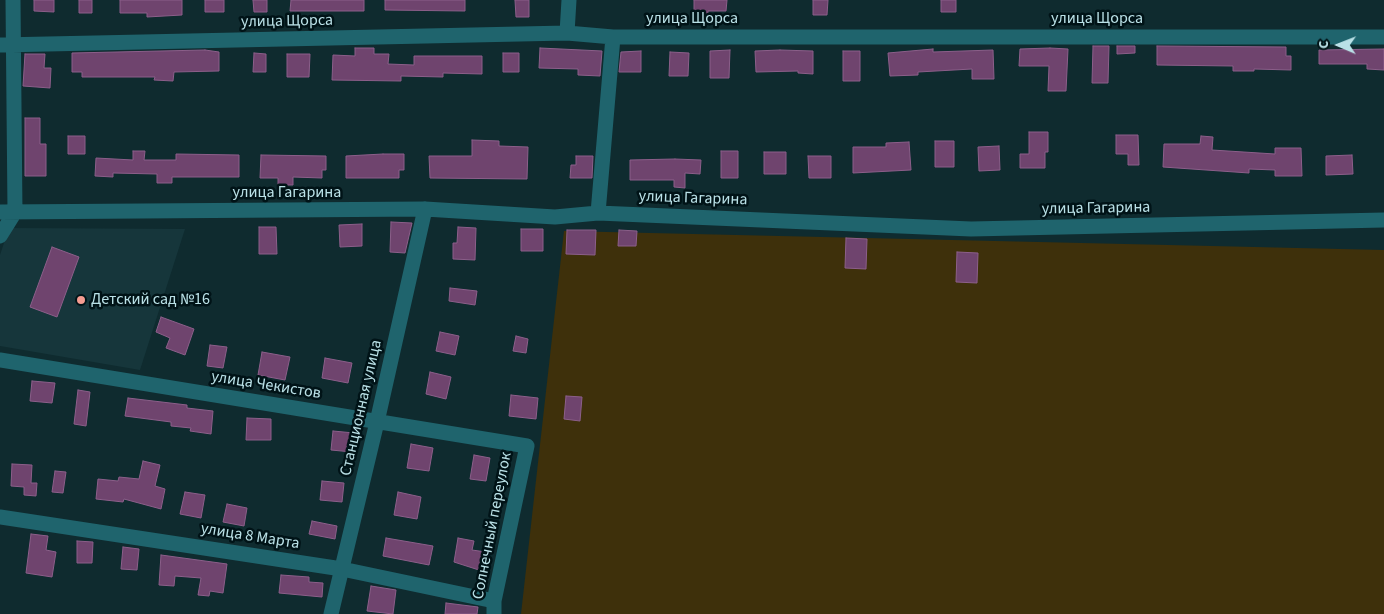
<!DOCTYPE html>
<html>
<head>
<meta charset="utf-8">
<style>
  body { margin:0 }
  #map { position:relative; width:1384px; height:614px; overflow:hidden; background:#0f2b2f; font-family:"Source Sans 3",sans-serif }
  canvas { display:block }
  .north { position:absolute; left:1314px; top:20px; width:50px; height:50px; -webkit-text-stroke:4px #001317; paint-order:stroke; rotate:271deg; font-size:14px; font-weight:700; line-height:20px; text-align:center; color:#bae1e7 }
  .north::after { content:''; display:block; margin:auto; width:18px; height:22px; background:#bae1e7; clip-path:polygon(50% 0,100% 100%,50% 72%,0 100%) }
</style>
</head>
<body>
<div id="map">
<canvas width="1384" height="614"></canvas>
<div class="north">С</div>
</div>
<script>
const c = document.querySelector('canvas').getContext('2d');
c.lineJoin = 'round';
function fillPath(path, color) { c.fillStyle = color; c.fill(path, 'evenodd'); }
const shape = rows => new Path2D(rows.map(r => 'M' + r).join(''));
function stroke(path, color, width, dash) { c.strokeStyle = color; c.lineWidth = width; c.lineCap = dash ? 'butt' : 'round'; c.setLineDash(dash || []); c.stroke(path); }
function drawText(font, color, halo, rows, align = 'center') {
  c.font = font + ' "Source Sans 3",sans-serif'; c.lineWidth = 5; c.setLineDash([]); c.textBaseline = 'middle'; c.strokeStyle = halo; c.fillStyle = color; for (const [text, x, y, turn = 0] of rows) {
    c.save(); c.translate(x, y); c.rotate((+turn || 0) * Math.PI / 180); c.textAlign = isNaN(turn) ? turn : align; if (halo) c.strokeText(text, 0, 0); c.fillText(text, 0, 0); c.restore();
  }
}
fillPath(shape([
  [9,228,185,229,140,370,0,346,0,255]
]), '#16363b');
fillPath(shape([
  [564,231,1384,250,1384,614,521,614]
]), '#3e300b');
const building = shape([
  [34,0,54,0,54,12,34,11,34,0],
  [79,0,92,0,92,13,79,13,79,0],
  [120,0,182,0,182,15,147,17,147,13,120,13,120,0],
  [205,0,224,0,224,12,205,12,205,0],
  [253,0,267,0,267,12,254,12,253,0],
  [291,0,364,0,364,11,290,11,291,0],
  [385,0,465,0,465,11,385,10,385,0],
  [515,0,529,0,529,17,516,17,515,0],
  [694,0,727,0,726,11,708,11,708,16,694,16,694,0],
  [813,0,828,0,827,15,813,15,813,0],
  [941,0,956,0,956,12,941,12,941,0],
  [1093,46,1109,46,1108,83,1092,83,1093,46],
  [1117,46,1135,46,1135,53,1117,54,1117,46],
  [1157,46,1286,47,1286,56,1291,56,1291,70,1254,69,1254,71,1233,71,1233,66,1157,65,1157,46],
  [355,48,374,48,374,54,389,54,388,64,414,65,414,56,482,56,482,74,443,73,443,77,401,76,401,81,332,80,333,55,355,56,355,48],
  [540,48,602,51,600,76,578,75,578,69,539,68,540,48],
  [1050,48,1068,49,1066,91,1048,91,1049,66,1019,66,1020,49,1050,48],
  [933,49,933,52,993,50,994,79,972,79,972,69,918,72,918,75,890,76,888,53,933,49],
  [1384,49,1384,70,1367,69,1367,64,1319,64,1319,50,1384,49],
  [205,50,219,52,219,71,174,72,173,81,154,80,155,77,82,77,82,72,72,72,72,53,205,50],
  [730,50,729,78,710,78,710,51,730,50],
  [780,50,813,51,813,74,798,73,798,71,756,72,755,51,780,50],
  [641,51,641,72,619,72,621,52,641,51],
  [843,51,860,51,860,81,843,81,843,51],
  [670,52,689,53,688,76,669,76,670,52],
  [254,53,266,54,266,72,253,72,254,53],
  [503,53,519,53,519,72,503,72,503,53],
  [25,54,45,54,44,68,51,68,50,88,23,86,25,54],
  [287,54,310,54,309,77,287,77,287,54],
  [25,118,40,118,40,144,46,144,46,176,25,176,25,118],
  [1029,132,1048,132,1048,152,1045,152,1045,168,1020,168,1020,154,1029,154,1029,132],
  [1116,135,1138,135,1139,165,1128,165,1128,154,1116,154,1116,135],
  [68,136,85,136,85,154,68,154,68,136],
  [1201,136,1213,137,1212,150,1275,154,1275,148,1301,148,1302,176,1275,176,1275,170,1249,169,1249,173,1163,167,1164,144,1200,144,1201,136],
  [472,140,499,141,499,146,528,147,527,179,430,178,429,156,472,156,472,140],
  [935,141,954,141,954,167,935,167,935,141],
  [909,142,911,170,853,173,853,147,886,147,886,143,909,142],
  [999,146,1000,170,979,171,978,147,999,146],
  [133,151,145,151,144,160,176,160,176,154,239,155,239,177,172,177,172,183,157,183,157,174,113,173,113,177,95,176,96,158,133,160,133,151],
  [721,151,738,151,738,178,721,178,721,151],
  [764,152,786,152,786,174,764,174,764,152],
  [383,154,404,154,404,170,399,170,399,178,346,178,346,156,383,154],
  [261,155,326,156,326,170,322,170,322,178,293,177,293,185,278,185,278,178,260,178,261,155],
  [1352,155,1353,174,1326,175,1326,156,1352,155],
  [576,156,593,156,592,178,570,178,571,165,576,165,576,156],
  [808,156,831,156,831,178,809,178,808,156],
  [675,159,701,160,700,174,685,173,685,188,674,187,674,180,630,180,630,160,675,159],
  [391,222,412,223,405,253,390,252,391,222],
  [362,224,362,246,340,247,339,225,362,224],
  [259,227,276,227,277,254,259,254,259,227],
  [458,227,476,228,475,260,453,259,453,243,457,243,458,227],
  [521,229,543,229,543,251,521,251,521,229],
  [567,230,596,230,595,255,566,254,567,230],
  [619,230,637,231,636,246,618,246,619,230],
  [846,238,867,239,866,269,845,268,846,238],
  [52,247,79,257,57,317,30,307,52,247],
  [957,252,978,253,977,283,956,282,957,252],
  [450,288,477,291,475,305,449,301,450,288],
  [161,317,194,329,185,355,166,348,170,338,156,332,161,317],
  [440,332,459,336,455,355,436,351,440,332],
  [516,336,528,339,526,353,513,351,516,336],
  [210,345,227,347,223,368,207,366,210,345],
  [262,352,290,357,285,380,258,375,262,352],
  [325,358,352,363,348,383,322,378,325,358],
  [430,372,451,377,446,399,426,394,430,372],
  [32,381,55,383,52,403,30,401,32,381],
  [78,390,90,392,86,426,74,424,78,390],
  [511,395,538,398,536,419,509,416,511,395],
  [566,396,582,397,580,421,564,419,566,396],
  [128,398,187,405,187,408,213,411,211,434,190,431,191,428,171,426,171,422,125,416,128,398],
  [247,418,271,419,271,440,246,440,247,418],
  [333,431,354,433,352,452,331,450,333,431],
  [411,444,433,448,429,471,407,468,411,444],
  [474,455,490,458,486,481,470,479,474,455],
  [143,461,160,465,155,486,165,489,161,509,124,499,123,502,96,499,98,479,118,481,119,477,139,479,143,461],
  [12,464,32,465,31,483,37,483,36,496,24,495,24,487,11,486,12,464],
  [55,471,66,472,63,493,52,492,55,471],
  [322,481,344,483,342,502,320,500,322,481],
  [185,492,205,495,201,518,180,514,185,492],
  [398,492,421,497,417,519,394,515,398,492],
  [227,504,247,508,244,526,223,522,227,504],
  [312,521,337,526,335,539,309,534,312,521],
  [31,534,48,536,46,550,56,552,52,577,26,573,31,534],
  [386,538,433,546,429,565,383,556,386,538],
  [458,538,474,541,472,550,486,552,482,571,454,562,458,538],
  [77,541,93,542,92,563,77,563,77,541],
  [123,547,139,549,137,570,121,569,123,547],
  [161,555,227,564,223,593,210,591,209,596,198,595,201,578,175,576,174,586,159,585,161,555],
  [281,575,309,577,309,582,323,583,322,597,279,593,281,575],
  [371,586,396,590,393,614,367,611,371,586],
  [446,603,478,607,477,614,445,614,446,603]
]);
fillPath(building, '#6f446e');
stroke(building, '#8c5f8a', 1);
stroke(shape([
  [567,33,569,0],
  [0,45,567,33,613,37,1384,37],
  [0,212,425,209,555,217,598,213,971,229,1384,220],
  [598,213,613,37],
  [0,236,15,212,13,0],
  [0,360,527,446,494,601,494,614],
  [0,517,342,569,494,601],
  [331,614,377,422,425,209]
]), '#1f646d', 15);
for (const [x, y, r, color] of [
  [81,300,5,"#f59c91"]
]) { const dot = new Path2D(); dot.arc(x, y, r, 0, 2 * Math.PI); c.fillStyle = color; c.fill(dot); stroke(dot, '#001317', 2); }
drawText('16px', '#bae1e7', '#001317', [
  ["улица Щорса",692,19],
  ["улица Щорса",1097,19],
  ["улица Щорса",287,22,-1],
  ["улица Гагарина",287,193],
  ["улица Гагарина",693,199,2],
  ["улица Гагарина",1096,209,-1],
  ["улица Чекистов",266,386,9],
  ["Станционная улица",362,408,-77],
  ["Солнечный переулок",493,526,-79],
  ["улица 8 Марта",250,537,9]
]);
drawText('16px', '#bae1e7', '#001317', [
  ["Детский сад №16",91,300]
], 'left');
</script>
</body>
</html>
